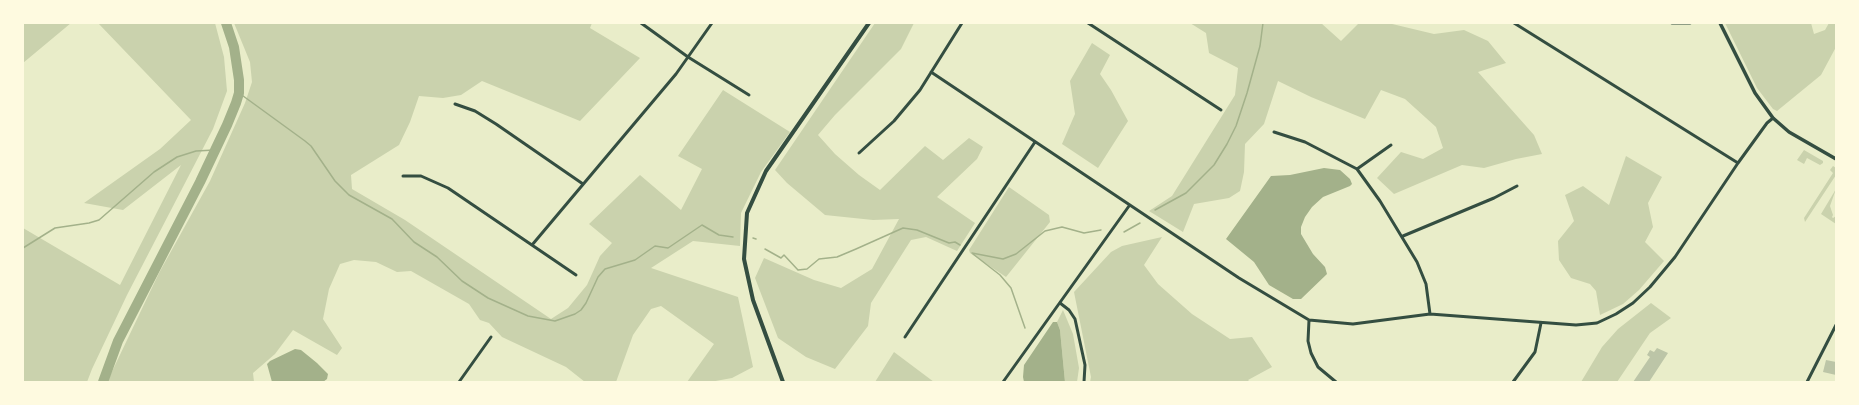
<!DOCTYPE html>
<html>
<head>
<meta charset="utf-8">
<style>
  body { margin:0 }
  #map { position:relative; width:1859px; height:405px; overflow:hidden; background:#e9edc9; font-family:"Exo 2",sans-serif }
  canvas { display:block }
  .frame { position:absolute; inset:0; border:24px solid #fefae0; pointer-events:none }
</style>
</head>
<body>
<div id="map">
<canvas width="1859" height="405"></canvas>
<div class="frame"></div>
</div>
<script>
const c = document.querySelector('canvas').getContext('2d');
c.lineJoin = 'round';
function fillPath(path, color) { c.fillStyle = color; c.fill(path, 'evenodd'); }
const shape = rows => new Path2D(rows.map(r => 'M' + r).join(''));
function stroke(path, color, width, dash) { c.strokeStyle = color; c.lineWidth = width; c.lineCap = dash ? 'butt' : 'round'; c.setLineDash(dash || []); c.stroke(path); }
fillPath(shape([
  [23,23,71,23,23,63],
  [98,23,215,23,224,57,227,91,213,129,127,295,92,369,87,382,23,382,23,228,120,285,181,165,123,210,84,203,160,149,191,120],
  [234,23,592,23,590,28,640,58,580,121,482,81,461,95,443,98,419,96,410,122,399,145,351,175,352,189,405,220,551,319,568,308,587,285,600,256,612,243,589,224,640,175,681,210,702,169,678,156,723,90,790,132,761,172,741,213,740,246,693,241,651,268,738,297,753,367,732,378,710,382,687,382,714,344,661,306,651,309,633,335,616,382,585,382,566,367,502,337,489,323,480,320,469,304,411,271,397,272,376,262,354,260,340,264,329,289,323,319,342,348,337,355,293,330,275,354,253,373,254,382,107,382,159,273,210,181,245,103,252,82,250,62],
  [875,23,914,23,901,49,835,115,818,135,835,154,859,175,880,190,925,146,943,160,969,138,983,147,977,159,937,197,975,223,957,251,926,237,911,240,871,303,868,326,835,369,806,357,778,338,755,278,764,258,814,280,841,288,872,269,899,219,873,220,825,215,787,183,775,170],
  [1190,23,1321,23,1341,41,1359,23,1388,23,1434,34,1464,30,1488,41,1506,63,1478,72,1534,135,1542,154,1516,159,1484,168,1462,165,1394,194,1377,178,1401,152,1423,159,1443,148,1436,127,1405,99,1381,90,1365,119,1311,97,1278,81,1264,124,1245,144,1244,172,1240,191,1229,198,1194,204,1183,232,1149,211,1172,196,1235,95,1238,68,1209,53,1206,33],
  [1725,23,1811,23,1814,34,1825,30,1829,23,1836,23,1836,47,1821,75,1777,111,1773,109,1757,88],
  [1092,43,1110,55,1100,74,1111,90,1128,121,1098,168,1062,144,1075,114,1070,81],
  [1804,150,1823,161,1823,163,1820,165,1807,158,1804,164,1797,160],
  [1626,156,1662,177,1648,203,1653,227,1645,242,1664,261,1639,290,1623,304,1600,315,1596,291,1590,284,1571,278,1559,260,1558,241,1574,221,1565,195,1583,186,1609,205],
  [1833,166,1836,168,1836,175,1805,222,1804,218,1833,173,1830,170],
  [1009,187,1049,215,1050,222,1006,277,970,253,969,250],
  [1836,189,1830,206,1833,215,1832,217,1833,218,1836,216,1836,224,1821,214],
  [1162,237,1144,265,1158,284,1192,314,1230,339,1252,337,1272,367,1248,380,1250,382,1090,382,1091,377,1074,292,1111,252,1122,246],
  [1651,303,1671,318,1650,333,1617,382,1581,382,1602,347,1618,329],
  [1063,310,1073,334,1079,368,1077,382,1065,382,1060,330,1057,322],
  [894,352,934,382,875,382]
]), '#cad2ad');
fillPath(shape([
  [1324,168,1340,170,1350,179,1352,184,1350,186,1323,197,1312,207,1305,217,1301,227,1301,234,1313,254,1325,267,1327,274,1301,299,1293,299,1269,285,1254,262,1226,239,1271,176,1290,175],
  [1053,322,1057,322,1060,330,1065,382,1024,382,1023,377,1024,365],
  [295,349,301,350,317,363,328,374,327,379,323,382,272,382,267,364,270,361]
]), '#a3b18a');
stroke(shape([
  [239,93,305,141,311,146,335,181,349,195,392,219,414,242,437,257,462,281,488,298,528,316,555,321,575,314,581,310,586,303,598,277,605,269,635,260,655,246,668,248,702,225,719,235,733,237],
  [1155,210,1186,193,1214,165,1227,144,1236,126,1247,93,1260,46,1263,23],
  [1124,232,1140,223],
  [753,238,756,239],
  [23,248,55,228,89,223,99,220,154,172,177,157,196,151,215,150],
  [765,249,781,258,784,255,798,270,807,269,819,259,837,257,856,249,903,228,917,230,949,243,955,242,960,245],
  [972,253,1003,259,1016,254,1045,231,1062,227,1084,233,1101,230],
  [973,254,1000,275,1011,288,1025,328]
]), '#a3b18a', 1.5);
stroke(shape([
  [103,382,118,341,200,182,227,125,236,103,239,93,239,80,234,47,226,23]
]), '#a3b18a', 10);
fillPath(shape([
  [1657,348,1668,353,1649,382,1633,382,1650,357,1647,355,1650,350,1654,352],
  [1826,360,1836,362,1836,375,1823,372]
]), '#bcc5a7');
stroke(shape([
  [641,23,688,57,749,95],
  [1088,23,1221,110],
  [1514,23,1738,163],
  [1672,23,1690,23],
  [931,72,1239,278,1309,320,1353,324,1430,314,1576,325,1597,323,1616,314,1633,303,1650,287,1675,257,1738,163,1767,123,1773,118],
  [455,104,475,111,496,124,583,184],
  [1274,132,1305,142,1357,169,1380,201,1417,262,1426,284,1430,314],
  [859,153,894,121,920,90,962,23],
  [1357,169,1391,145],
  [403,176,421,176,448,188,576,275],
  [1403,236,1494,198,1517,186],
  [532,245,676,74,712,23],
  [1060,303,1069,310,1075,319,1085,365,1084,382],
  [1309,320,1308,341,1311,353,1318,367,1336,382],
  [905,337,1035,142],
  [459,382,491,337],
  [1003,382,1129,206],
  [1513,382,1535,352,1541,323],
  [1807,382,1836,325]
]), '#344e41', 3);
stroke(shape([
  [1720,23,1755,93,1773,118,1789,132,1836,159]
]), '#344e41', 3.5);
stroke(shape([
  [783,382,753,300,744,259,747,213,766,171,869,23]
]), '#344e41', 4);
</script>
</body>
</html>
